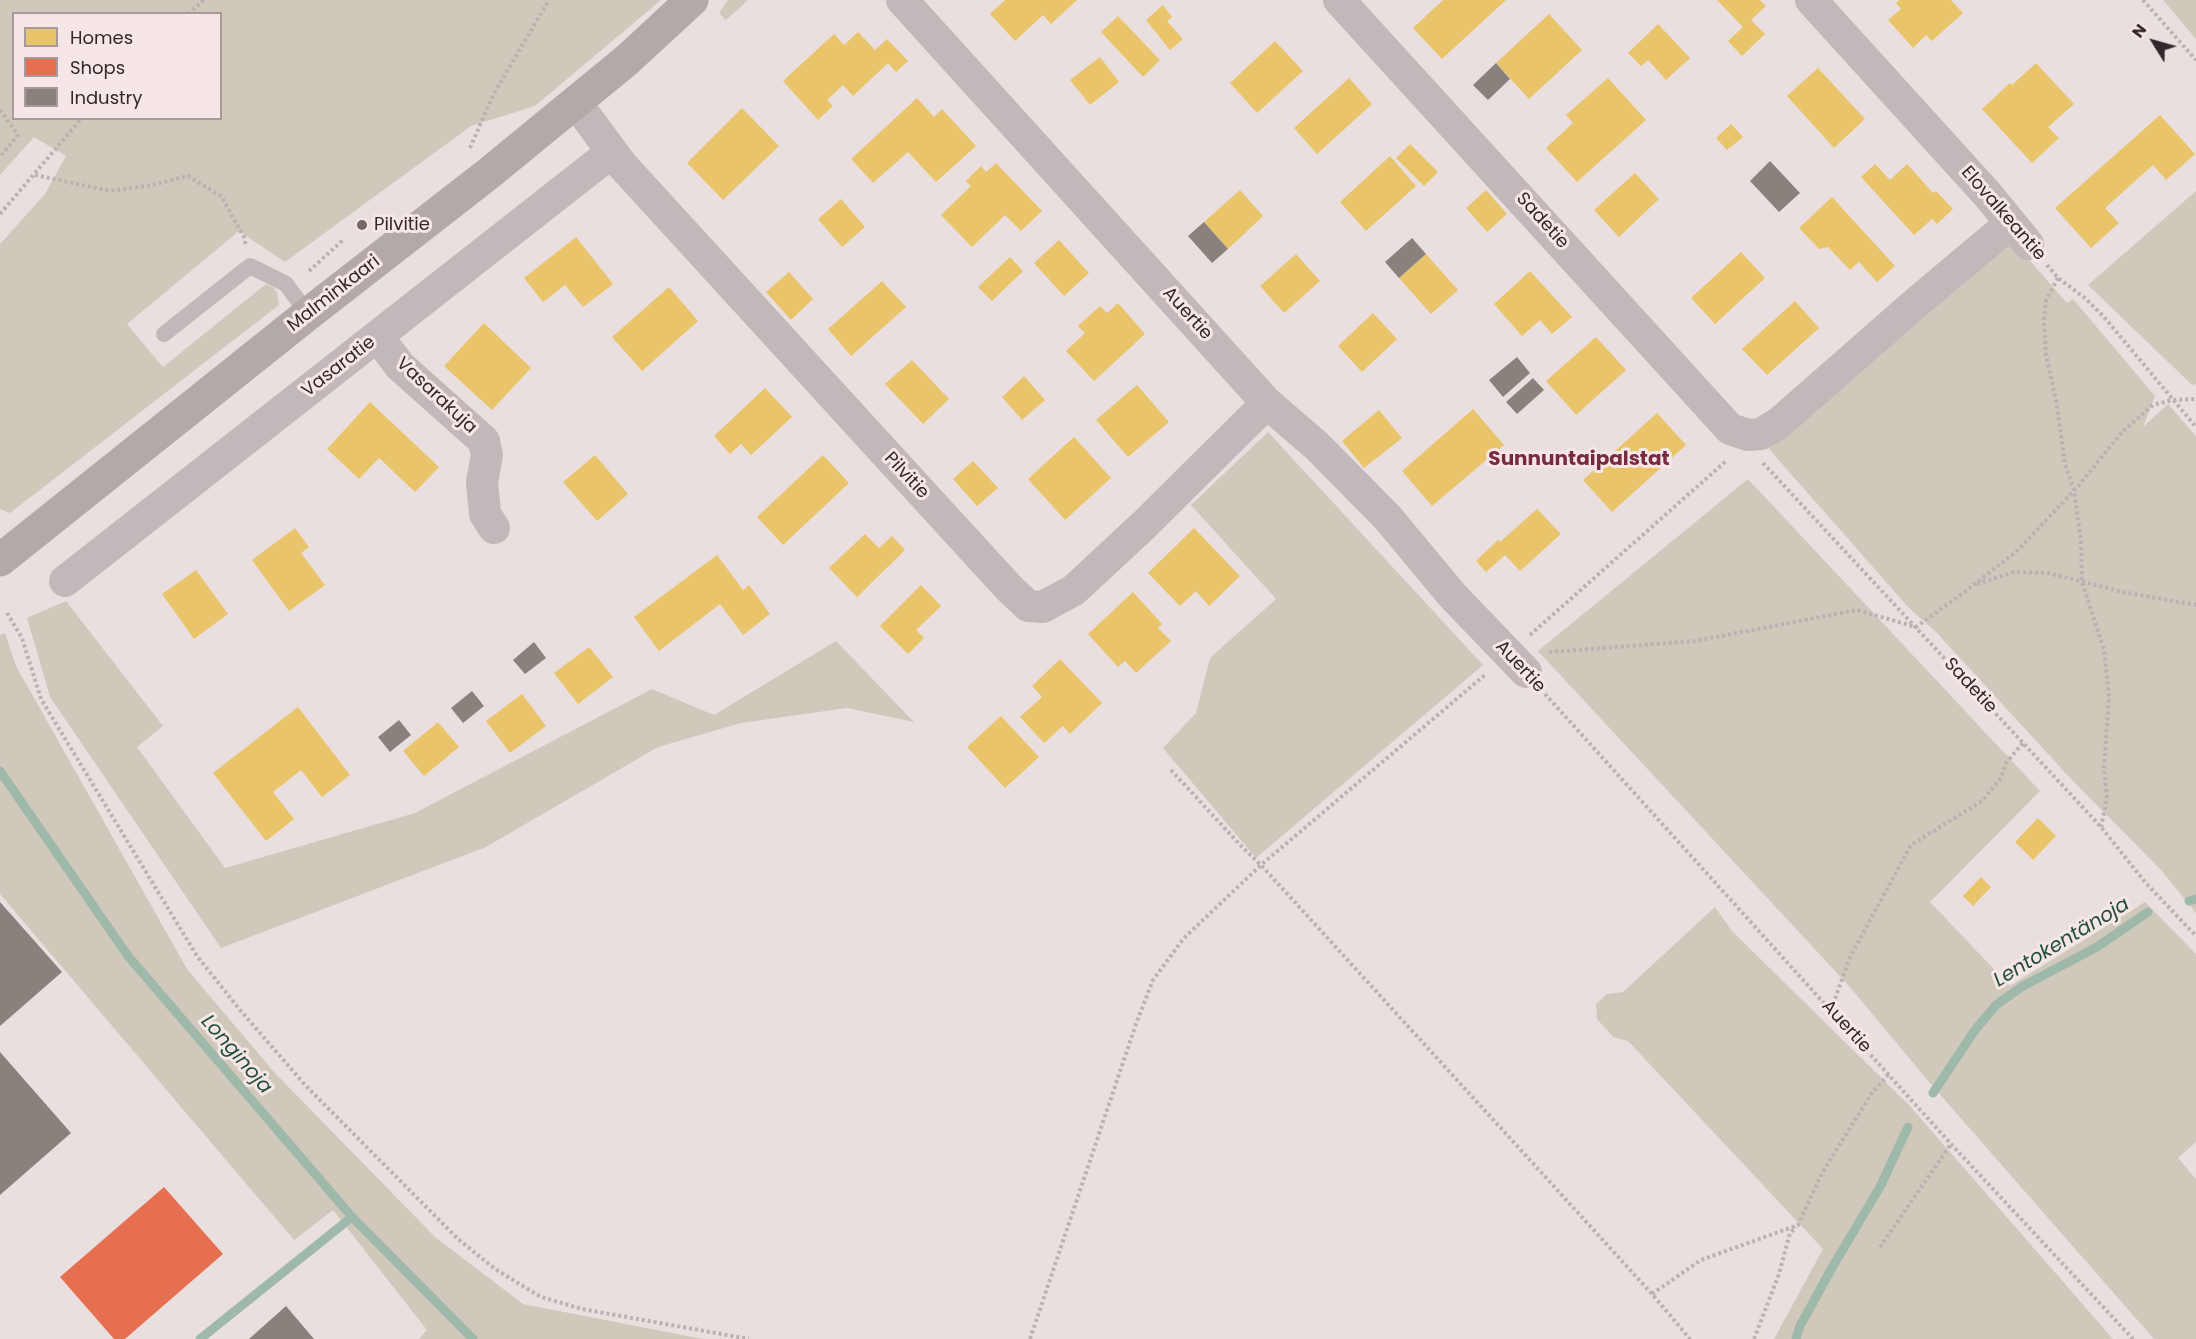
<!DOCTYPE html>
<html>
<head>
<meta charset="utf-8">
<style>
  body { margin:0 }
  #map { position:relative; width:2196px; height:1339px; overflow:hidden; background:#eadfdf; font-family:Poppins,sans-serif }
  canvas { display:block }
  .legend { position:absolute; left:12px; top:12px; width:210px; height:108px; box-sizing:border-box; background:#f6e7e6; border:2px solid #a89a9b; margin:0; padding:8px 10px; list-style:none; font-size:18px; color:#32272a }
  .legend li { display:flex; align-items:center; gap:12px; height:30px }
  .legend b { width:30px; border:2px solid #a89a9b }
  .north { position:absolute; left:2124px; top:12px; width:60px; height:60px; -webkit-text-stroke:4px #f6e7e6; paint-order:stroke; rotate:307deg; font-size:16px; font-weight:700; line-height:24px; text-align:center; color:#32272a }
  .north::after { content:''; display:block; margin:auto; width:21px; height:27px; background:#32272a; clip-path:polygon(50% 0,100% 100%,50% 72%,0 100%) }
</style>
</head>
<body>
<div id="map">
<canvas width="2196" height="1339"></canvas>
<ul class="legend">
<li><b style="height:16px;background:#e9c46a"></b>Homes</li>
<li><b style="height:16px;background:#e76f51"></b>Shops</li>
<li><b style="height:16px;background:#8a817c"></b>Industry</li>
</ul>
<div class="north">N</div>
</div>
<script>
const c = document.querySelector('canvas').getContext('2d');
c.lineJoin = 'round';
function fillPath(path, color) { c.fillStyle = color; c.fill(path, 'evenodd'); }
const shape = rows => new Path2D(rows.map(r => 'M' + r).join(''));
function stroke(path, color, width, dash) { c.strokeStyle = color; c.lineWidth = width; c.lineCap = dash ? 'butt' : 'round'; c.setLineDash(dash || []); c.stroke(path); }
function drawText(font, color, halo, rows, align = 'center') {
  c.font = font + ' Poppins,sans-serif'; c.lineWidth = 6; c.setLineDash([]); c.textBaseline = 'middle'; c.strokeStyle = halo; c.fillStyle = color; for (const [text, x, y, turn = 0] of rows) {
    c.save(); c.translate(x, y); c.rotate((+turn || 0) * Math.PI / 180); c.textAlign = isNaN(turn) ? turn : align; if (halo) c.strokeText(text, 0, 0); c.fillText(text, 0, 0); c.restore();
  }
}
fillPath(shape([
  [0,0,661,0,535,106,471,126,285,262,239,231,127,324,163,367,266,284,273,287,277,292,279,305,10,513,2,510,0,508,0,244,45,194,66,156,34,137,0,175],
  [14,14,220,14,220,118,14,118],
  [728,0,748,0,726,20,719,13],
  [2163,0,2196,0,2196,39],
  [2196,191,2196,384,2192,385,2088,285],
  [2000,243,2017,246,2067,303,2073,299,2155,396,2143,427,2168,404,2196,436,2196,913,2161,870,2072,780,1936,632,1908,607,1769,449],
  [1268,432,1483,665,1256,858,1163,748,1196,713,1210,658,1276,599,1191,505],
  [1748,479,2040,791,1930,902,2010,986,2145,902,2196,954,2196,1142,2178,1158,2196,1179,2196,1339,2154,1339,1930,1083,1849,986,1538,651],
  [66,601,163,726,137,747,225,868,415,813,652,689,714,715,836,641,914,722,847,708,741,723,658,747,486,847,221,948,50,697,27,618],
  [5,633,16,666,187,969,274,1072,435,1237,523,1304,703,1339,419,1339,427,1330,333,1210,294,1240,0,894,0,635],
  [1715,907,1732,931,1909,1105,2113,1339,1774,1339,1823,1249,1628,1041,1613,1037,1597,1019,1596,1004,1607,994,1623,992]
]), '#d0c8bb');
fillPath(shape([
  [1005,0,1077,0,1051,24,1043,15,1015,41,990,14],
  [1443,0,1506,0,1442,59,1413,28],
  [1717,0,1760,0,1766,6,1751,20,1765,34,1742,56,1728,41,1743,27],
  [1899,0,1951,0,1963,13,1932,41,1926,35,1913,48,1888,20,1901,9,1896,3],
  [1163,5,1172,17,1167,21,1183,39,1170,50,1146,20],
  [1549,14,1582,50,1529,99,1496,63],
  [1118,16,1160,60,1143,77,1101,32],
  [1658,24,1690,58,1666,80,1648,60,1641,66,1628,53],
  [858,32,875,50,887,39,908,61,896,72,888,63,853,96,843,85,827,100,833,106,818,120,783,81,834,34,844,45],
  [1275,41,1303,71,1257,113,1230,83],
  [1100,57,1119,82,1090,105,1070,80],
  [2036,63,2074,104,2048,127,2059,138,2032,163,1982,109,2010,83,2012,85],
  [1818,68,1865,119,1834,148,1787,96],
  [1349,78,1372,104,1317,154,1294,128],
  [1608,78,1646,120,1577,182,1546,148,1573,123,1566,115],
  [917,98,934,117,942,109,976,146,936,182,908,152,873,183,851,159],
  [742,108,779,146,723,200,687,163],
  [2160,115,2195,154,2166,180,2153,165,2105,208,2119,223,2091,248,2055,208],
  [1731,124,1743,137,1727,150,1716,138],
  [1410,144,1438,172,1424,186,1396,158],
  [1390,156,1416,186,1366,231,1340,202],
  [996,163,1042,211,1021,231,1005,215,972,247,941,215,971,186,966,181,981,166,986,172],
  [1875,164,1890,180,1907,164,1933,193,1936,191,1953,209,1937,224,1932,219,1914,235,1861,177],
  [1635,173,1659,199,1619,237,1594,210],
  [1240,190,1263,216,1228,249,1204,222],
  [1486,190,1507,214,1487,232,1466,208],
  [1832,197,1895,266,1877,282,1859,262,1850,270,1828,247,1819,249,1799,228],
  [841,199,865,227,842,247,818,219],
  [576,237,613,284,583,307,565,285,543,302,524,278],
  [1059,240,1089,273,1064,296,1034,263],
  [1741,252,1765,278,1715,324,1691,298],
  [1296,254,1320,281,1284,313,1260,286],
  [1426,254,1458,290,1431,314,1399,278],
  [1010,257,1023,271,992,301,978,287],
  [1530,271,1572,317,1552,334,1540,320,1522,336,1494,304],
  [789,272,813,299,791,320,766,292],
  [882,281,906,307,851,356,828,329],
  [669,287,698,321,642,371,612,337],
  [1795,301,1819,328,1767,375,1742,349],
  [1118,303,1145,334,1094,381,1066,351,1085,333,1078,326,1100,306,1107,313],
  [1373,313,1397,339,1362,372,1338,346],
  [484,323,531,368,492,410,444,366],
  [1596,337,1626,370,1576,415,1546,381],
  [912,360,949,399,923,424,885,384],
  [1024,376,1045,400,1022,420,1002,397],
  [1137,385,1169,422,1128,457,1096,420],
  [765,388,792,417,751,455,741,444,730,454,714,436],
  [370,402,439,467,415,492,379,458,359,479,327,449],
  [1473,409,1504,445,1432,506,1402,471],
  [1379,410,1402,438,1364,468,1342,441],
  [1657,413,1686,445,1612,512,1583,480],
  [1074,437,1111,478,1065,520,1028,479],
  [595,455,628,494,597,521,563,482],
  [823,455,849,483,783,545,757,517],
  [973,461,998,488,977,506,953,479],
  [1537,509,1561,534,1520,571,1505,555,1486,572,1476,561,1498,540,1500,542],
  [295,528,309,547,301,553,325,585,289,611,252,560],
  [1194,528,1240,576,1209,606,1196,591,1180,606,1148,573],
  [865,534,879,548,892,536,905,550,857,597,829,568],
  [717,555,743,590,749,585,770,614,743,635,720,604,659,651,634,617],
  [196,570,228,614,194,639,162,594],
  [921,585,941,606,916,630,924,638,908,654,880,626],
  [1133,592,1162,624,1158,628,1171,641,1136,673,1125,661,1118,667,1088,634],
  [589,647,613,677,578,704,554,673],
  [1060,659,1102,703,1070,734,1063,726,1044,743,1020,717,1042,697,1032,686],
  [522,694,546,726,510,753,486,721],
  [298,707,350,775,322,797,301,770,273,792,294,819,266,841,213,773],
  [1001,716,1039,757,1005,788,967,747],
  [438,722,459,747,424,776,403,751],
  [2038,818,2056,836,2033,860,2015,842],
  [1981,877,1991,887,1973,906,1963,896]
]), '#e9c46a');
fillPath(shape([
  [164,1187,223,1254,125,1339,114,1339,60,1277]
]), '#e76f51');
fillPath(shape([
  [1496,63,1510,79,1488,100,1473,85],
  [1770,161,1800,193,1779,212,1750,181],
  [1204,222,1228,249,1212,263,1188,236],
  [1412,238,1426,254,1399,278,1385,262],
  [1517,357,1530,373,1503,397,1489,380],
  [1533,378,1544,390,1517,414,1506,402],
  [534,642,546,658,525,674,513,660],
  [472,691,484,706,463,723,451,708],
  [399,720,411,735,390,752,378,737],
  [0,902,62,972,0,1026],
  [0,1052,71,1133,0,1195],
  [286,1306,314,1339,249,1339]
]), '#8a817c');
stroke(shape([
  [0,771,128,956,352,1217,473,1339],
  [2189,901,2196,899],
  [1933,1093,1975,1030,1996,1005,2023,986,2097,947,2148,912],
  [200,1339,352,1217],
  [1796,1339,1800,1326,1833,1266,1880,1187,1908,1127]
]), '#9eb8aa', 9);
stroke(shape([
  [2143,0,2196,60],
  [188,14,204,0],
  [0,110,18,135,0,157],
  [470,148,493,95,549,0],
  [35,175,110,191,152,185,188,176,221,196,244,237,246,246],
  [0,214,82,118],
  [2047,265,2058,278,2085,298,2104,317,2196,427],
  [309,271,344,239],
  [2058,278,2046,300,2044,319,2046,355,2056,400,2065,464,2074,490,2081,542,2082,582,2104,650,2109,697,2104,769,2107,798,2101,827],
  [1763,463,2101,827,2145,882,2196,936],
  [1977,584,2014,572,2048,573,2123,592,2196,605],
  [7,613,22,638,41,699,197,956,240,1010,306,1086,458,1239,495,1269,541,1297,582,1309,749,1339],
  [1530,635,1726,461],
  [1549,652,1695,641,1857,610,1916,627,1966,591,2018,550,2079,485,2123,431,2153,405,2172,400,2196,399],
  [1545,694,1951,1144,2133,1339],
  [1171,770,1243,848,1261,865,1652,1294,1690,1339],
  [1831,1010,1850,957,1911,845,1982,801,2001,778,2006,763,2023,743],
  [1880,1247,1951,1144],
  [1652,1294,1701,1260,1798,1225,1822,1173,1872,1093,1889,1074],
  [1030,1339,1136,1024,1153,980,1184,938,1261,865,1486,674],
  [1754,1339,1779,1274,1790,1233,1796,1227]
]), '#bbb1b2', 4, [3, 3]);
stroke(shape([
  [164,334,250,266,286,284,308,314]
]), '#c2b8b9', 16);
stroke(shape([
  [902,0,1267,403,1317,446,1388,518,1452,595,1526,672],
  [1339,0,1730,429,1748,435,1761,434,1779,423,1917,302,2010,224],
  [1811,0,1988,195,2028,244],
  [576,103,622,165,921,492,1009,588,1028,606,1043,607,1074,590,1144,525,1267,403],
  [378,337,400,366,484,441,487,455,482,482,485,514,494,528],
  [65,581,612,152]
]), '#c2b8b9', 32);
stroke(shape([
  [0,560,308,314,488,174,627,60,692,0]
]), '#b3a9a9', 33);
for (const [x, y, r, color] of [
  [362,225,6,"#726769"]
]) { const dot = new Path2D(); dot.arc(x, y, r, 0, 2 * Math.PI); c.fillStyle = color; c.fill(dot); stroke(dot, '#f6e7e6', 2); }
drawText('18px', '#32272a', '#f6e7e6', [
  ["Elovalkeantie",2003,214,49],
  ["Sadetie",1542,221,48],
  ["Malminkaari",334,294,-38],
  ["Auertie",1187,314,48],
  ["Vasaratie",339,367,-38],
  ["Vasarakuja",436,396,43],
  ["Pilvitie",906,476,47],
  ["Auertie",1520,667,47],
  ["Sadetie",1970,686,47],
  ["Auertie",1846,1027,48]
]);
drawText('18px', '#32272a', '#f6e7e6', [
  ["Pilvitie",374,225]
], 'left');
drawText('bold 20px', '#772a41', '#f6e7e6', [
  ["Sunnuntaipalstat",1579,460]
]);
drawText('italic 20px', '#224f3a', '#f6e7e6', [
  ["Lentokentänoja",2062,943,-31],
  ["Longinoja",236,1055,49]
]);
</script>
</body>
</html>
